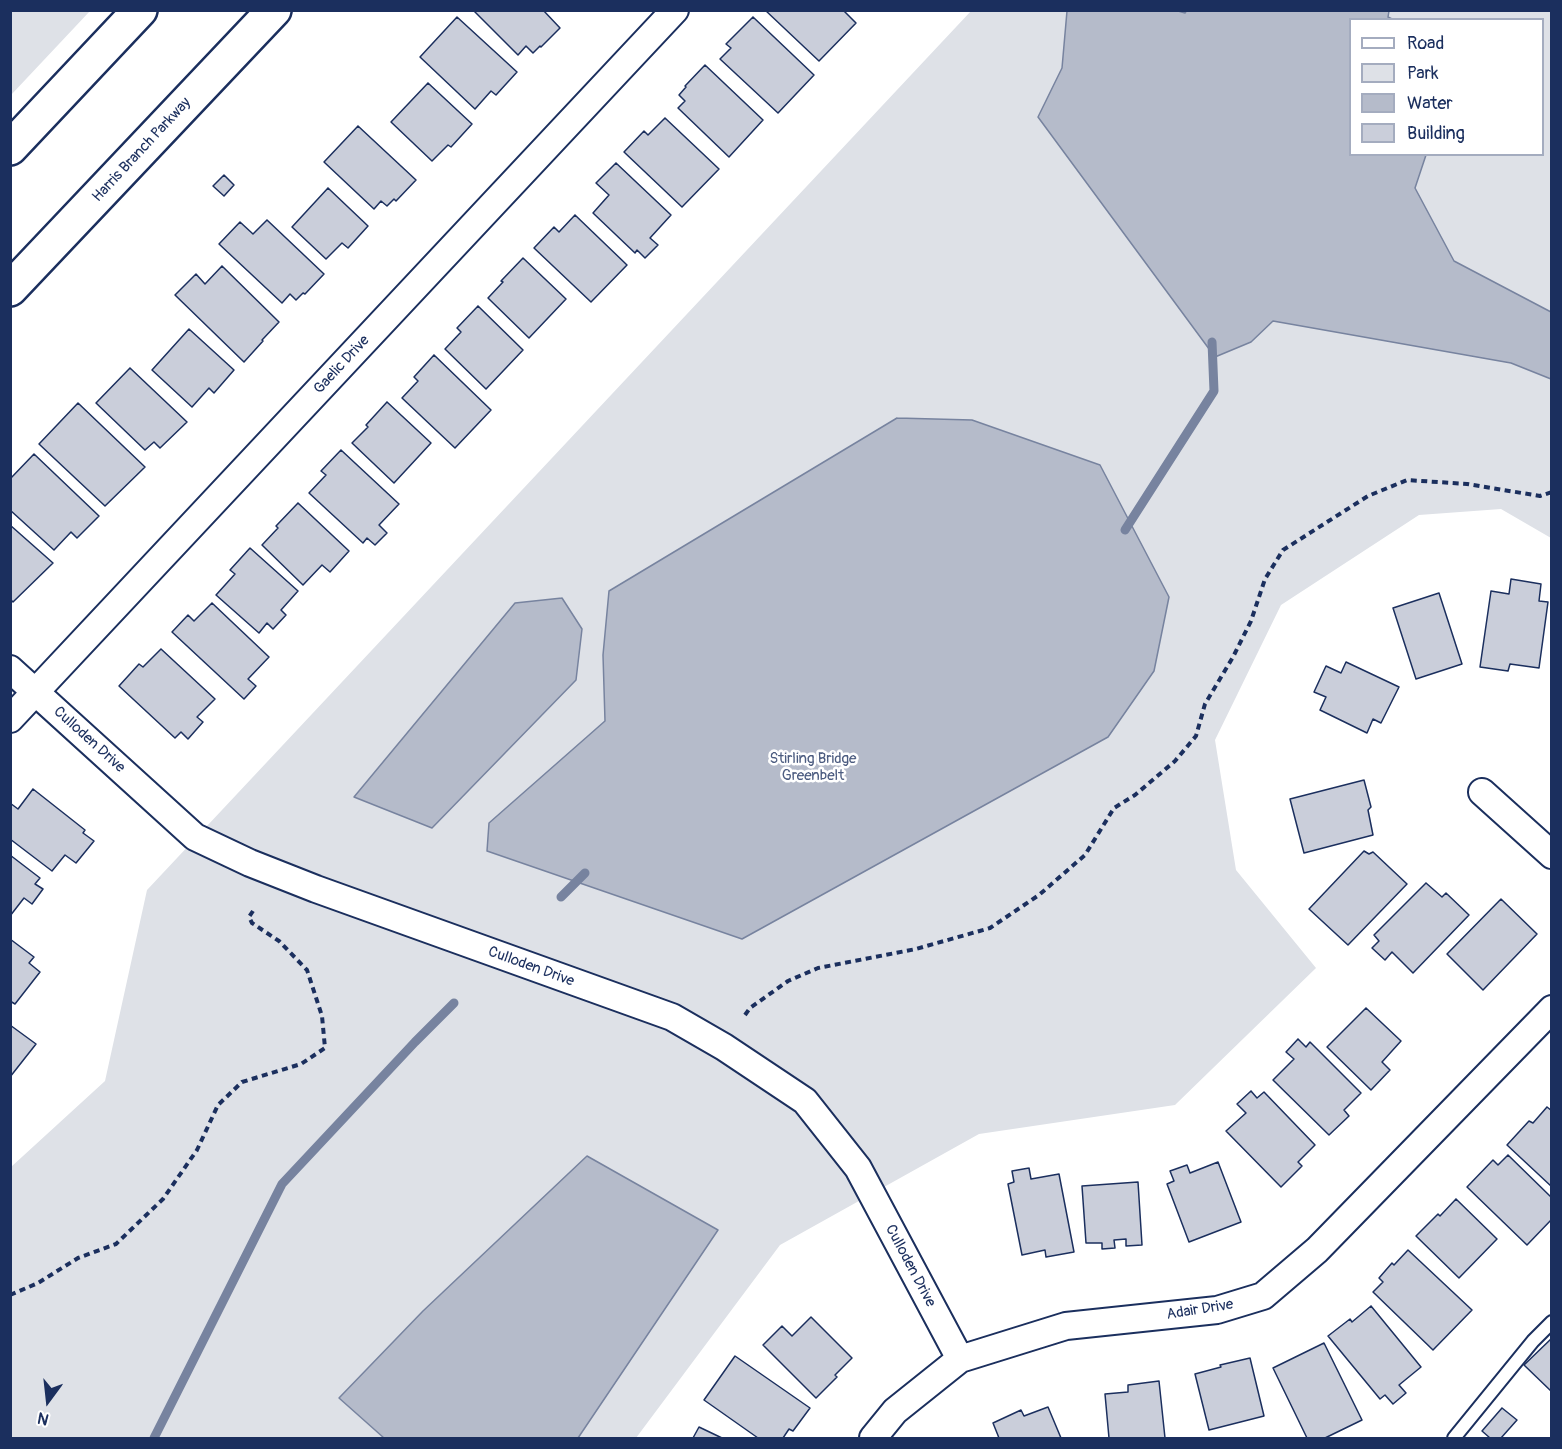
<!DOCTYPE html>
<html>
<head>
<meta charset="utf-8">
<style>
  body { margin:0 }
  #map { position:relative; width:1562px; height:1449px; overflow:hidden; background:#fff; font-family:Pangolin,sans-serif }
  canvas { display:block }
  .frame { position:absolute; inset:0; border:12px solid #1b2f5e; pointer-events:none }
  .legend { position:absolute; left:1349px; top:18px; width:195px; height:138px; box-sizing:border-box; background:#fff; border:2px solid #a4acbf; margin:0; padding:8px 10px; list-style:none; font-size:18px; color:#1b2f5e }
  .legend li { display:flex; align-items:center; gap:12px; height:30px }
  .legend b { width:30px; border:2px solid #a4acbf }
  .north { position:absolute; left:18px; top:1371px; width:60px; height:60px; -webkit-text-stroke:4px #fff; paint-order:stroke; rotate:195deg; font-size:16px; font-weight:700; line-height:24px; text-align:center; color:#1b2f5e }
  .north::after { content:''; display:block; margin:auto; width:21px; height:27px; background:#1b2f5e; clip-path:polygon(50% 0,100% 100%,50% 72%,0 100%) }
</style>
</head>
<body>
<div id="map">
<canvas width="1562" height="1449"></canvas>
<div class="frame"></div>
<ul class="legend">
<li><b style="height:8px;background:#fff"></b>Road</li>
<li><b style="height:16px;background:#dee1e7"></b>Park</li>
<li><b style="height:16px;background:#b5bbca"></b>Water</li>
<li><b style="height:16px;background:#caceda"></b>Building</li>
</ul>
<div class="north">N</div>
</div>
<script>
const c = document.querySelector('canvas').getContext('2d');
c.lineJoin = 'round';
function fillPath(path, color) { c.fillStyle = color; c.fill(path, 'evenodd'); }
const shape = rows => new Path2D(rows.map(r => 'M' + r).join(''));
function stroke(path, color, width, dash) { c.strokeStyle = color; c.lineWidth = width; c.lineCap = dash ? 'butt' : 'round'; c.setLineDash(dash || []); c.stroke(path); }
function drawText(font, color, halo, rows, align = 'center') {
  c.font = font + ' Pangolin,sans-serif'; c.lineWidth = 5; c.setLineDash([]); c.textBaseline = 'middle'; c.strokeStyle = halo; c.fillStyle = color; for (const [text, x, y, turn = 0] of rows) {
    c.save(); c.translate(x, y); c.rotate((+turn || 0) * Math.PI / 180); c.textAlign = isNaN(turn) ? turn : align; if (halo) c.strokeText(text, 0, 0); c.fillText(text, 0, 0); c.restore();
  }
}
fillPath(shape([
  [11,10,90,11,11,95,10,11],
  [971,11,1551,11,1551,538,1501,509,1419,515,1281,605,1215,740,1236,870,1316,968,1175,1105,979,1134,780,1245,636,1438,11,1438,11,1167,105,1081,147,890],
  [1350,20,1542,20,1542,154,1350,154]
]), '#dee1e7');
const water = shape([
  [1178,11,1185,13,1187,10,1389,11,1388,17,1392,19,1350,20,1350,154,1426,155,1415,188,1454,261,1551,312,1551,379,1511,363,1273,321,1251,342,1215,357,1038,117,1062,68,1067,11,1178,11],
  [897,418,972,420,1100,465,1169,597,1154,671,1108,737,742,939,487,851,489,823,605,721,603,655,609,591,897,418],
  [562,598,582,629,576,680,432,828,354,797,515,603,562,598],
  [587,1156,718,1230,578,1438,384,1438,339,1398,423,1311,587,1156]
]);
fillPath(water, '#b5bbca');
stroke(water, '#77839f', 1.5);
stroke(shape([
  [1125,530,1214,391,1212,342],
  [561,897,585,873],
  [154,1438,282,1184,415,1042,454,1003]
]), '#77839f', 9);
const building = shape([
  [473,10,543,10,560,28,541,47,540,46,533,53,526,46,518,55,473,10],
  [765,10,843,10,856,23,819,61,765,10],
  [457,17,517,72,496,95,491,91,475,109,420,57,457,17],
  [753,17,814,75,778,113,720,59,731,48,726,44,753,17],
  [705,65,763,120,729,157,678,108,685,101,679,95,686,87,685,86,705,65],
  [428,83,472,124,451,147,448,145,432,161,391,122,428,83],
  [665,118,719,169,682,207,624,152,644,131,648,135,665,118],
  [358,126,416,180,396,201,394,199,387,206,381,201,374,209,324,162,358,126],
  [616,163,671,215,650,238,658,245,645,258,637,250,635,253,593,213,609,195,596,183,616,163],
  [224,175,234,185,224,196,213,186,224,175],
  [328,188,368,226,348,248,342,243,326,259,292,227,328,188],
  [575,215,627,265,591,302,534,248,554,227,559,232,575,215],
  [267,220,324,274,305,294,303,293,296,300,290,294,282,303,219,244,240,222,253,234,267,220],
  [523,258,566,299,529,338,488,298,503,282,501,281,523,258],
  [222,266,279,322,262,340,263,341,244,362,175,295,196,274,205,284,222,266],
  [478,306,523,350,486,389,445,349,461,332,457,328,478,306],
  [189,329,234,370,214,393,209,388,192,407,152,370,189,329],
  [434,355,491,410,455,448,402,398,418,381,414,377,434,355],
  [130,368,187,422,160,448,154,442,145,450,96,403,130,368],
  [387,402,431,443,394,483,352,443,368,427,366,425,387,402],
  [78,403,145,467,105,506,39,444,78,403],
  [341,450,399,504,379,525,387,533,375,545,367,538,363,543,309,493,326,475,321,471,341,450],
  [34,454,99,516,77,538,71,532,54,550,10,510,10,479,34,454],
  [298,503,349,551,330,572,322,565,303,585,262,545,278,528,276,526,298,503],
  [10,525,53,563,13,602,10,599,10,525],
  [250,548,298,591,281,610,286,615,273,629,267,623,259,633,216,595,235,574,230,570,250,548],
  [1511,579,1541,584,1539,601,1548,602,1539,668,1510,664,1508,671,1480,667,1491,591,1509,594,1511,579],
  [1439,593,1462,664,1416,679,1393,608,1439,593],
  [212,603,269,657,248,679,256,686,244,699,172,632,188,615,194,621,212,603],
  [161,649,215,699,197,717,203,722,188,739,181,732,175,738,119,686,139,664,143,667,161,649],
  [1346,662,1399,687,1381,723,1373,719,1367,733,1320,710,1326,697,1314,692,1326,666,1341,673,1346,662],
  [1364,780,1371,807,1368,810,1373,835,1304,853,1290,799,1364,780],
  [33,789,85,830,83,833,94,841,76,863,65,855,52,871,10,839,10,803,18,809,33,789],
  [1364,851,1369,854,1373,852,1407,884,1348,945,1309,909,1364,851],
  [10,855,40,878,35,884,43,889,32,904,24,898,10,916,10,855],
  [1426,883,1442,897,1446,893,1469,915,1413,973,1392,952,1385,960,1372,948,1379,941,1374,935,1426,883],
  [1501,899,1537,934,1483,990,1447,954,1501,899],
  [10,939,34,957,29,963,40,972,15,1004,10,1001,10,939],
  [1366,1008,1401,1041,1382,1062,1390,1070,1371,1090,1327,1047,1366,1008],
  [10,1025,36,1044,10,1077,10,1025],
  [1298,1039,1306,1047,1310,1042,1361,1093,1344,1110,1349,1116,1329,1135,1273,1080,1294,1059,1286,1052,1298,1039],
  [1251,1091,1257,1098,1264,1092,1315,1145,1298,1162,1302,1166,1281,1187,1226,1131,1246,1113,1237,1104,1251,1091],
  [1547,1107,1552,1111,1552,1187,1507,1145,1529,1121,1533,1123,1547,1107],
  [1508,1155,1552,1198,1552,1219,1527,1245,1467,1187,1493,1160,1498,1165,1508,1155],
  [1218,1162,1241,1222,1189,1242,1167,1184,1174,1181,1170,1171,1187,1165,1190,1173,1218,1162],
  [1029,1168,1031,1179,1059,1174,1074,1252,1046,1257,1045,1250,1022,1255,1008,1184,1014,1182,1012,1171,1029,1168],
  [1138,1182,1142,1245,1126,1246,1126,1239,1114,1240,1115,1248,1102,1249,1102,1243,1086,1243,1082,1186,1138,1182],
  [1456,1199,1497,1239,1459,1278,1416,1236,1438,1214,1440,1216,1456,1199],
  [1408,1250,1472,1310,1433,1350,1373,1292,1383,1282,1379,1278,1392,1263,1394,1265,1408,1250],
  [1371,1306,1421,1367,1399,1385,1406,1393,1393,1404,1385,1395,1380,1399,1328,1336,1350,1319,1352,1322,1371,1306],
  [811,1317,852,1358,835,1375,837,1377,816,1398,763,1345,782,1326,792,1336,811,1317],
  [1552,1338,1552,1392,1524,1365,1552,1338],
  [1324,1343,1362,1420,1325,1438,1307,1438,1273,1368,1324,1343],
  [735,1356,810,1408,793,1431,789,1429,783,1438,758,1438,704,1400,735,1356],
  [1250,1358,1264,1416,1209,1430,1195,1374,1221,1367,1220,1365,1250,1358],
  [1159,1381,1165,1438,1109,1438,1105,1394,1128,1392,1128,1385,1159,1381],
  [1048,1407,1061,1438,999,1438,993,1423,1021,1410,1024,1416,1048,1407],
  [1502,1408,1517,1420,1501,1438,1490,1438,1482,1431,1502,1408],
  [699,1427,722,1438,693,1438,699,1427]
]);
fillPath(building, '#caceda');
stroke(building, '#1b2f5e', 1.5);
const lane = shape([
  [1454,1438,1533,1341,1552,1322]
]);
const street = shape([
  [10,669,195,837,250,863,316,889,672,1017,724,1047,805,1101,858,1168,960,1359],
  [10,719,675,10],
  [1482,792,1552,855],
  [873,1438,895,1411,960,1359,1066,1326,1217,1310,1263,1296,1317,1250,1552,1009]
]);
const secondary = shape([
  [10,148,140,10],
  [10,289,274,10]
]);
stroke(lane, '#1b2f5e', 16);
stroke(street, '#1b2f5e', 30);
stroke(secondary, '#1b2f5e', 38);
stroke(shape([
  [745,1015,750,1008,788,981,818,968,916,949,990,928,1039,895,1085,855,1114,808,1135,795,1175,761,1196,736,1205,704,1233,657,1251,621,1265,579,1283,550,1368,496,1407,480,1467,484,1540,496,1552,492],
  [10,1295,38,1283,78,1258,116,1244,163,1199,197,1150,218,1105,242,1082,301,1064,325,1048,322,1016,307,970,279,941,252,923,249,917,253,911]
]), '#1b2f5e', 4, [6, 4.5]);
stroke(lane, '#fff', 12);
stroke(street, '#fff', 26);
stroke(secondary, '#fff', 33);
drawText('15px', '#1b2f5e', '#fff', [
  ["Harris Branch Parkway",142,150,-47],
  ["Gaelic Drive",342,365,-47],
  ["Culloden Drive",89,740,42],
  ["Culloden Drive",531,967,20],
  ["Culloden Drive",910,1266,62],
  ["Adair Drive",1200,1310,-9]
]);
drawText('15px', '#4c5c80', '#fff', [
  ["Stirling Bridge",813,759],
  ["Greenbelt",813,776]
]);
</script>
</body>
</html>
